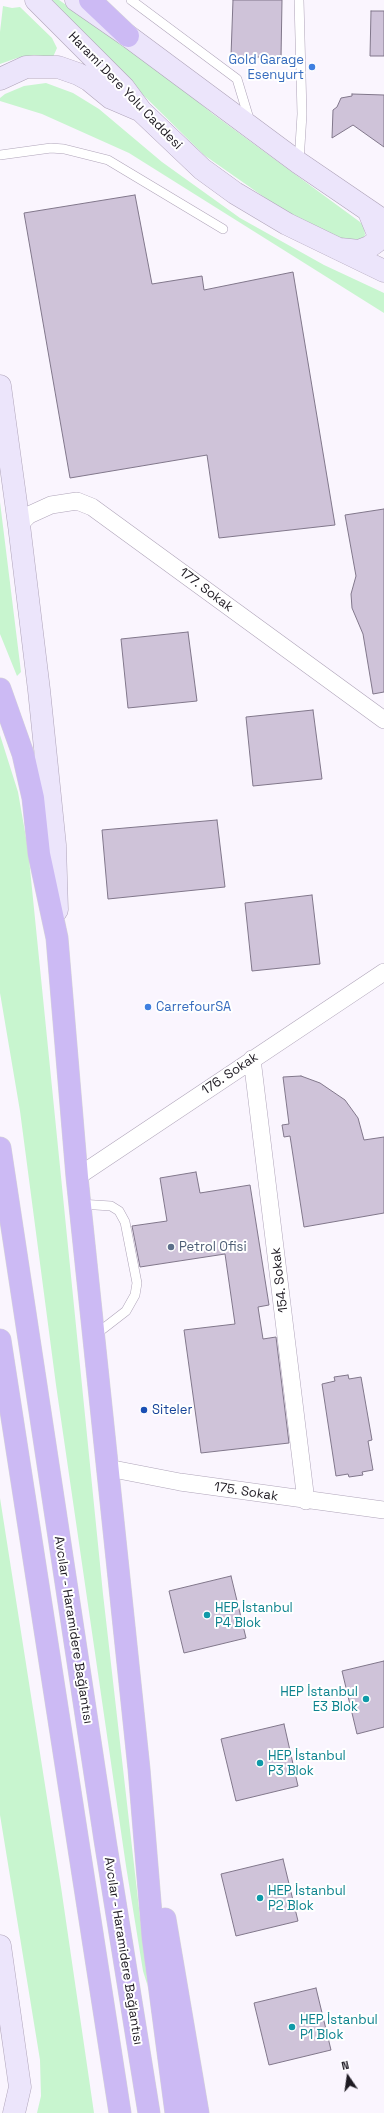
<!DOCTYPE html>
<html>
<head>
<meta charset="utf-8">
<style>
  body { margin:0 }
  #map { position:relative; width:384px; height:2113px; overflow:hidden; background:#faf5fe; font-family:"Space Grotesk",sans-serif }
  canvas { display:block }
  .north { position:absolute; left:328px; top:2057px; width:40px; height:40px; -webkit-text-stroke:3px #fff; paint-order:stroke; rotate:347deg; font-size:11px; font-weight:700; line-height:16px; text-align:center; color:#1e1a22 }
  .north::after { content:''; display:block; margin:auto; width:14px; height:18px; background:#1e1a22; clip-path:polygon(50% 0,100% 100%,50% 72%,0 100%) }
</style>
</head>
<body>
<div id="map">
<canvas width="384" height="2113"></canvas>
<div class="north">N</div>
</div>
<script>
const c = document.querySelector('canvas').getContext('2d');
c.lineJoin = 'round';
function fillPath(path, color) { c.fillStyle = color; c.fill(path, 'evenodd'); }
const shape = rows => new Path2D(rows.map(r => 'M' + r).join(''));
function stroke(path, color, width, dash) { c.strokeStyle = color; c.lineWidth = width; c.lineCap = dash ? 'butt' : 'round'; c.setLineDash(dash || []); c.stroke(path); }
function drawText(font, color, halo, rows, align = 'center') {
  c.font = font + ' "Space Grotesk",sans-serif'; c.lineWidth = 4; c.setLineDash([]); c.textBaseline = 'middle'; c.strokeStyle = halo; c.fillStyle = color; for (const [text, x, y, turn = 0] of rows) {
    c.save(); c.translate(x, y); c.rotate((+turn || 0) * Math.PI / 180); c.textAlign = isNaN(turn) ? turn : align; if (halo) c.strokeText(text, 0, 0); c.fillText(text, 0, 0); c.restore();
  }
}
fillPath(shape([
  [52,0,59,0,145,59,213,114,360,222,364,226,365,235,363,239,351,244,284,211,204,155,120,72],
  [3,6,12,8,20,7,52,38,57,48,53,57,34,55,17,58,0,64,0,32],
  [46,83,73,93,99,109,162,162,240,218,324,265,384,293,384,313,129,153,42,114,0,101,0,98,5,94,24,86],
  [0,502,21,672,17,676,0,634],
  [0,735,18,792,28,849,103,1594,148,1987,143,1971,126,1866,56,1385,20,1111,0,993],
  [0,1498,61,1887,94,2113,37,2113,41,2096,40,2060,0,1815]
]), '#c8f5cf');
const building = shape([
  [233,0,282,0,281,58,231,56,233,0],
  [371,11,384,11,384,56,370,56,371,11],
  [352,94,384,95,384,147,353,125,332,138,333,110,337,107,341,98,352,96,352,94],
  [135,195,152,284,202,276,204,290,293,272,335,525,219,538,207,455,70,478,24,213,135,195],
  [384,509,384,692,373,694,363,634,352,608,351,594,356,576,345,515,384,509],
  [188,632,197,701,128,708,121,639,188,632],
  [313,710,322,779,253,786,246,717,313,710],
  [217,820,225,887,108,899,102,830,217,820],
  [312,895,320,964,252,971,245,903,312,895],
  [301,1076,320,1083,345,1100,358,1118,364,1140,384,1137,384,1213,304,1227,290,1136,284,1137,282,1125,289,1124,283,1077,301,1076],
  [196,1172,200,1193,250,1185,269,1305,258,1307,263,1339,276,1337,289,1443,201,1453,184,1330,235,1324,225,1254,140,1267,132,1226,167,1221,160,1178,196,1172],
  [348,1375,349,1379,361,1377,372,1440,368,1441,373,1470,362,1472,363,1475,349,1477,348,1474,336,1476,322,1384,335,1381,334,1377,348,1375],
  [231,1576,246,1638,184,1653,169,1591,231,1576],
  [384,1661,384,1727,357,1734,342,1671,384,1661],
  [284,1724,298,1786,236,1801,221,1739,284,1724],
  [283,1859,298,1921,236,1936,221,1874,283,1859],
  [316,1988,331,2050,269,2065,254,2003,316,1988]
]);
fillPath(building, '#cfc3d9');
stroke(building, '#81778b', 1);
const service = shape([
  [131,0,237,79,250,122],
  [299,0,302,114,299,162],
  [0,155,51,148,64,149,108,160,223,229],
  [80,1204,111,1206,119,1211,125,1222,137,1283,135,1295,126,1311,95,1335]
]);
const minor = shape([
  [19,525,29,515,51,505,77,501,92,507,384,720],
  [252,1059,306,1501],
  [77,1177,384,972],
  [108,1468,180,1482,384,1510]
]);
const secondary = shape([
  [36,0,124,88,141,111,202,169,235,193,287,224,384,271],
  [76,0,128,36,299,163,384,221],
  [0,79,26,67,58,67,78,74,89,80,111,98,139,110],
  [340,249,359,251,369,247,376,242,378,234,369,212],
  [0,386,19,525,39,690,55,845,57,910],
  [0,1946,20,2087,14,2113]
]);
const trunk = shape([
  [90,0,128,36],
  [0,689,23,754,33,798,39,854,57,938,77,1177,139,1769,153,1938,176,2113],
  [0,1148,105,1840,149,2113],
  [0,1340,120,2113],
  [165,1919,198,2113]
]);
stroke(service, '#afa4b9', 10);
stroke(minor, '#afa4b9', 18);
stroke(secondary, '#afa4b9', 23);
stroke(trunk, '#d6d6d7', 23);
stroke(service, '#fff', 9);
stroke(minor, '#fff', 17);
stroke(secondary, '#ece5fb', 22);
stroke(trunk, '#ccbaf4', 22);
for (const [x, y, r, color] of [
  [312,67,4,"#3f7fe0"],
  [148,1007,4,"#3f7fe0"],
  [171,1247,4,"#5c6f8a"],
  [144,1410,4,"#1a4fb4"],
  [207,1615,4,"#0f9aa8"],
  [366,1699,4,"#0f9aa8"],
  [260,1763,4,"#0f9aa8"],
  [260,1898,4,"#0f9aa8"],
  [292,2027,4,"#0f9aa8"]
]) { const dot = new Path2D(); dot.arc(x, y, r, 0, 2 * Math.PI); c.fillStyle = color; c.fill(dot); stroke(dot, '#fff', 1.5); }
drawText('13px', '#366cbe', '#fff', [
  ["Gold Garage",304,60],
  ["Esenyurt",304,75],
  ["CarrefourSA",156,1007,"left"]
], 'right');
drawText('13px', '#1e1a22', '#fff', [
  ["Harami Dere Yolu Caddesi",125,91,46],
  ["177. Sokak",206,590,37],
  ["176. Sokak",230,1074,-34],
  ["154. Sokak",280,1280,-97],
  ["175. Sokak",246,1492,9],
  ["Avcılar - Haramidere Bağlantısı",73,1630,81],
  ["Avcılar - Haramidere Bağlantısı",123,1951,81]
]);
drawText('13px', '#4e5e75', '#fff', [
  ["Petrol Ofisi",179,1247]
], 'left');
drawText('13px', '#164399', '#fff', [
  ["Siteler",152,1410]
], 'left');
drawText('13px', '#0d838f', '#fff', [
  ["HEP İstanbul",215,1608],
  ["P4 Blok",215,1623],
  ["HEP İstanbul",358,1692,"right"],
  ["E3 Blok",358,1707,"right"],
  ["HEP İstanbul",268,1756],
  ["P3 Blok",268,1771],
  ["HEP İstanbul",268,1891],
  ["P2 Blok",268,1906],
  ["HEP İstanbul",300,2020],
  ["P1 Blok",300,2035]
], 'left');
</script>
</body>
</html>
